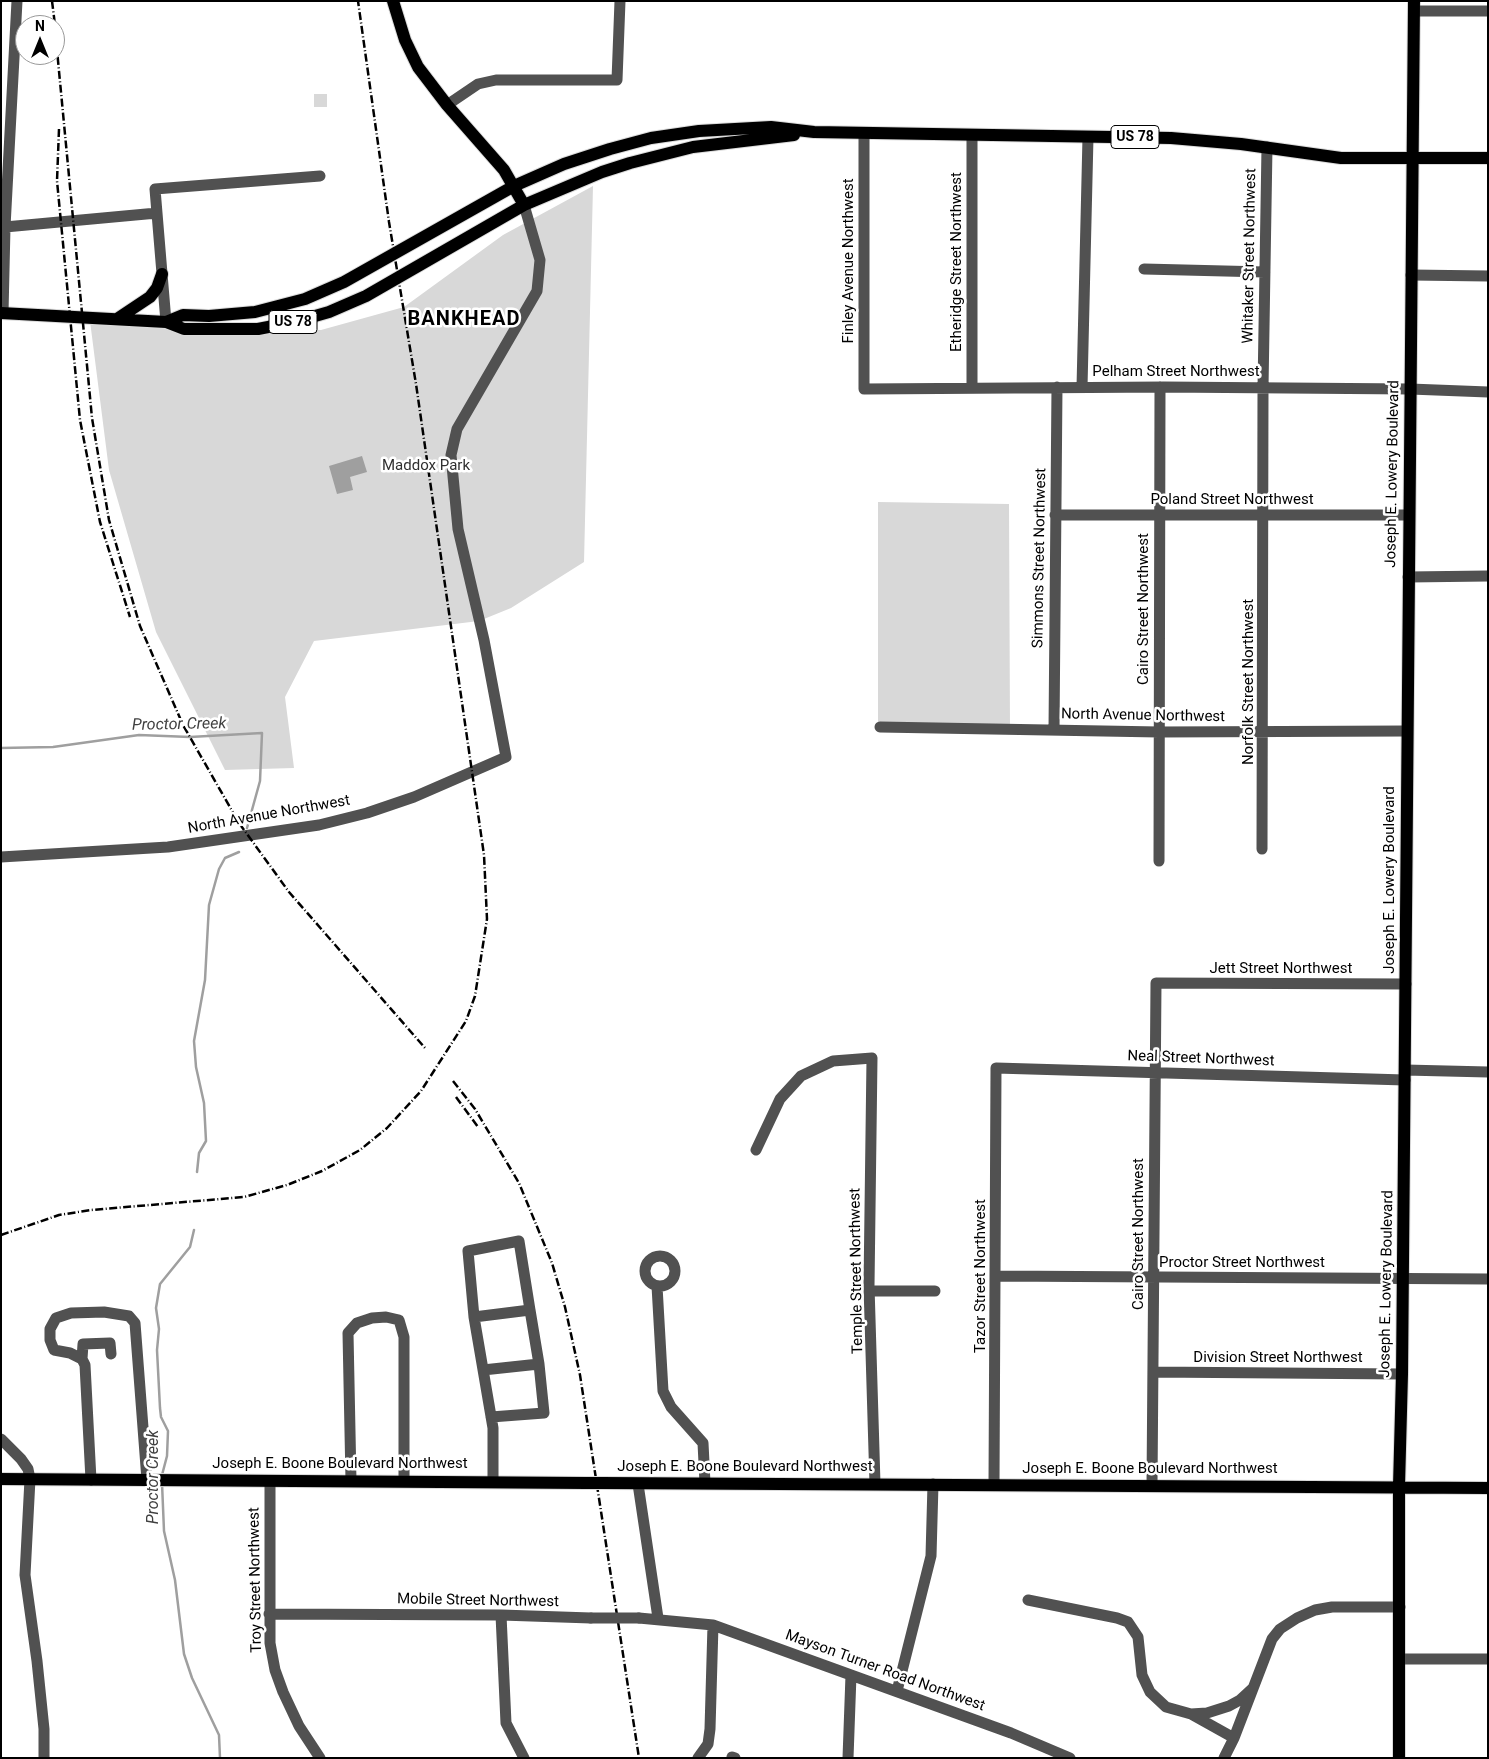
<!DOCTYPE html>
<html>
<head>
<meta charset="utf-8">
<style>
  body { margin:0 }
  #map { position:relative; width:1489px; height:1759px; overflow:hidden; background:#fff; font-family:Roboto,sans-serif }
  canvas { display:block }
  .frame { position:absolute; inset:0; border:2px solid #000; pointer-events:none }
  .north { position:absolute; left:15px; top:15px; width:50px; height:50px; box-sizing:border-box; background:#fff; border:1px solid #999; border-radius:50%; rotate:0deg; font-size:14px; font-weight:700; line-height:20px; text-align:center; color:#000 }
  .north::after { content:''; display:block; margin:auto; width:18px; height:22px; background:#000; clip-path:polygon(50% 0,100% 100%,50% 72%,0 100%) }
</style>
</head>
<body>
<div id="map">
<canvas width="1489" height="1759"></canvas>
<div class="frame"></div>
<div class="north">N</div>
</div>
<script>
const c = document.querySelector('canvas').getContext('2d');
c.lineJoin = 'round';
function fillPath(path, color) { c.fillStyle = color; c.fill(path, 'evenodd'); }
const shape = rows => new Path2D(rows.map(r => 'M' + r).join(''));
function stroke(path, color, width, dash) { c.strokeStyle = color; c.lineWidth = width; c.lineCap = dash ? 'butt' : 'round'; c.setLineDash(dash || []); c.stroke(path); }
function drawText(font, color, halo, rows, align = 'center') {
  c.font = font + ' Roboto,sans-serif'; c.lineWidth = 5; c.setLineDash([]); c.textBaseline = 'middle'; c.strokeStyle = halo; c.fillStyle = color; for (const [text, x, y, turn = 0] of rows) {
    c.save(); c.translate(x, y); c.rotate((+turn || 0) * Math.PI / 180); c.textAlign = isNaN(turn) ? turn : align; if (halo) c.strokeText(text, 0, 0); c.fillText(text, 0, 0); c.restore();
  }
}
fillPath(shape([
  [314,94,327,94,327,107,314,107],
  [593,186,584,562,511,608,479,621,314,641,285,697,294,768,225,770,156,632,109,470,90,321,321,330,404,307,503,235],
  [878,502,1009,504,1010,730,878,730]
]), '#d8d8d8');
fillPath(shape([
  [362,456,367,472,350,477,353,490,337,494,329,466]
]), '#9f9f9f');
stroke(shape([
  [1,748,53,747,139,735,190,737,262,733,260,781,247,828],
  [197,1172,199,1153,206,1141,204,1103,196,1067,194,1041,205,980,209,905,219,869,225,858,239,852],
  [162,1475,167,1456,168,1431,161,1417,160,1408,157,1350,159,1329,156,1308,160,1284,190,1247,194,1230],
  [162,1483,164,1531,175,1580,184,1654,192,1678,219,1735,220,1758]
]), '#9f9f9f', 2.5);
const major = shape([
  [393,1,405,40,418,67,447,105,504,170,524,205],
  [1,313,166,322,184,329,258,329,294,322,329,312,366,296,524,205,602,172,630,163,693,147,794,135],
  [117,319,150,297,157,288,162,274],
  [166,322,183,315,209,316,255,312,305,299,344,282,514,186,564,164,610,149,651,138,699,131,771,127,814,132,1171,138,1241,144,1341,158,1488,158],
  [1,1479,586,1483],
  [602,1483,1488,1488],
  [1399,1758,1399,1486,1402,1374,1414,1]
]);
stroke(major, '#dbdbdb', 14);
stroke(shape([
  [1414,11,1488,11],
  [447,105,478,84,496,80,617,80,620,1],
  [864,133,864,389,1164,387,1410,389,1488,392],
  [5,227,157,213],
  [1144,269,1265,272],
  [1411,275,1488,276],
  [3,313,5,227,17,1],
  [166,322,155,189,320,176],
  [1082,387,1088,137],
  [972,388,972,136],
  [1055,515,1409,515],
  [1408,577,1488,576],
  [880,727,1159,732,1406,731],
  [1054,730,1057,387],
  [1262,849,1263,388,1267,147],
  [1,857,168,847,319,825,367,813,414,797,506,757,484,640,458,529,451,455,457,429,537,291,540,260,524,205],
  [1159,861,1160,387],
  [1405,1070,1488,1072],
  [756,1150,780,1099,801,1076,833,1061,872,1058,869,1286,875,1484],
  '645 1271a15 15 0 1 1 30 0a15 15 0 1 1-30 0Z',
  [996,1276,1488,1279],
  [657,1286,663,1391,671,1407,703,1443,705,1483],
  [870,1291,935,1291],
  [474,1317,530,1310,539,1364],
  [82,1359,83,1344,110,1343,111,1354],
  [483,1370,539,1364,544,1413,491,1417],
  [1153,1372,1402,1374],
  [1,1439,21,1459,28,1469,30,1479,25,1575,37,1661,44,1729,44,1758],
  [91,1480,85,1365,82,1359,70,1353,54,1350,50,1340,50,1329,56,1318,71,1313,104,1312,129,1316,135,1323,147,1480],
  [270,1481,270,1643,275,1670,283,1692,299,1726,320,1758],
  [351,1481,348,1333,357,1323,372,1318,386,1317,399,1320,404,1337,404,1481],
  [493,1481,493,1428,474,1317,468,1251,519,1241,530,1310],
  [638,1484,658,1618],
  [994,1484,996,1068,1405,1080],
  [1152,1485,1156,983,1406,984],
  [1028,1600,1117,1618,1128,1622,1138,1637,1142,1675,1150,1692,1166,1707,1191,1714,1207,1713,1229,1706,1240,1700,1253,1688],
  [269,1614,501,1615,591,1618],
  [501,1615,506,1723,524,1758],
  [639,1618,713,1625,1011,1733,1070,1758],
  [1399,1659,1488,1659],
  [897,1691,931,1556,933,1484],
  [1191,1714,1234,1738],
  [732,1757,735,1758],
  [698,1758,708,1744,710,1729,713,1625],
  [848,1758,851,1675],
  [1224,1758,1234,1738,1272,1639,1280,1629,1297,1618,1315,1610,1332,1607,1400,1607]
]), '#515151', 11);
stroke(major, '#000', 12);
stroke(shape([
  [52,1,55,25],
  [55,29,92,418,109,520,140,626,183,725,239,823,289,892,425,1048],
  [59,129,57,181,80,420,100,522,130,617],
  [453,1081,475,1109,519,1183,552,1263,565,1307,580,1375,639,1758],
  [456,1097,478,1127],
  [1,1235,59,1215,91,1210,244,1197,287,1185,322,1171,360,1150,387,1128,421,1091,466,1021,475,996,487,919,484,855,416,384,389,222,358,1]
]), '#000', 2.5, [8, 2.5, 1, 2.5]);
const majorBridge = shape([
  [586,1483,602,1483]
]);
stroke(majorBridge, '#dbdbdb', 14, []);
stroke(shape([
  [591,1618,639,1618]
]), '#515151', 11);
stroke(majorBridge, '#000', 12);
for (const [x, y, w] of [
  [1135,137,48],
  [293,322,48]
]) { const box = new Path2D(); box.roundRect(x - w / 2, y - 11.5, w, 23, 4); c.fillStyle = '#fff'; c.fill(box); stroke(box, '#000', 1); }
drawText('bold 14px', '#000', null, [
  ["US 78",1135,137],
  ["US 78",293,322]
]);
drawText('15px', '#000', '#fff', [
  ["Whitaker Street Northwest",1250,256,-89],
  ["Finley Avenue Northwest",849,261,-90],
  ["Etheridge Street Northwest",957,262,-90],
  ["Pelham Street Northwest",1176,372],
  ["Joseph E. Lowery Boulevard",1393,474,-89],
  ["Poland Street Northwest",1232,500],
  ["Simmons Street Northwest",1040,558,-89],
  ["Cairo Street Northwest",1144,609,-90],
  ["Norfolk Street Northwest",1249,682,-90],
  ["North Avenue Northwest",1143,716,1],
  ["North Avenue Northwest",269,815,-10],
  ["Joseph E. Lowery Boulevard",1390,880,-90],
  ["Jett Street Northwest",1281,969],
  ["Neal Street Northwest",1201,1059,2],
  ["Cairo Street Northwest",1139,1234,-90],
  ["Proctor Street Northwest",1242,1263],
  ["Temple Street Northwest",857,1271,-91],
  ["Tazor Street Northwest",981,1276,-90],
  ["Joseph E. Lowery Boulevard",1387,1284,-89],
  ["Division Street Northwest",1278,1358],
  ["Joseph E. Boone Boulevard Northwest",340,1464],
  ["Joseph E. Boone Boulevard Northwest",745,1467],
  ["Joseph E. Boone Boulevard Northwest",1150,1469],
  ["Troy Street Northwest",256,1580,-91],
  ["Mobile Street Northwest",478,1601,1],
  ["Mayson Turner Road Northwest",885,1671,20]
]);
drawText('15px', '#2f2f2f', '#fff', [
  ["Maddox Park",426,466]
]);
drawText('italic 16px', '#404040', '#fff', [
  ["Proctor Creek",179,725,-1],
  ["Proctor Creek",154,1477,-90]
]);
c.letterSpacing = '1px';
drawText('bold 20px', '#000', '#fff', [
  ["BANKHEAD",464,320]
]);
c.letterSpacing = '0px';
</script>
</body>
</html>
